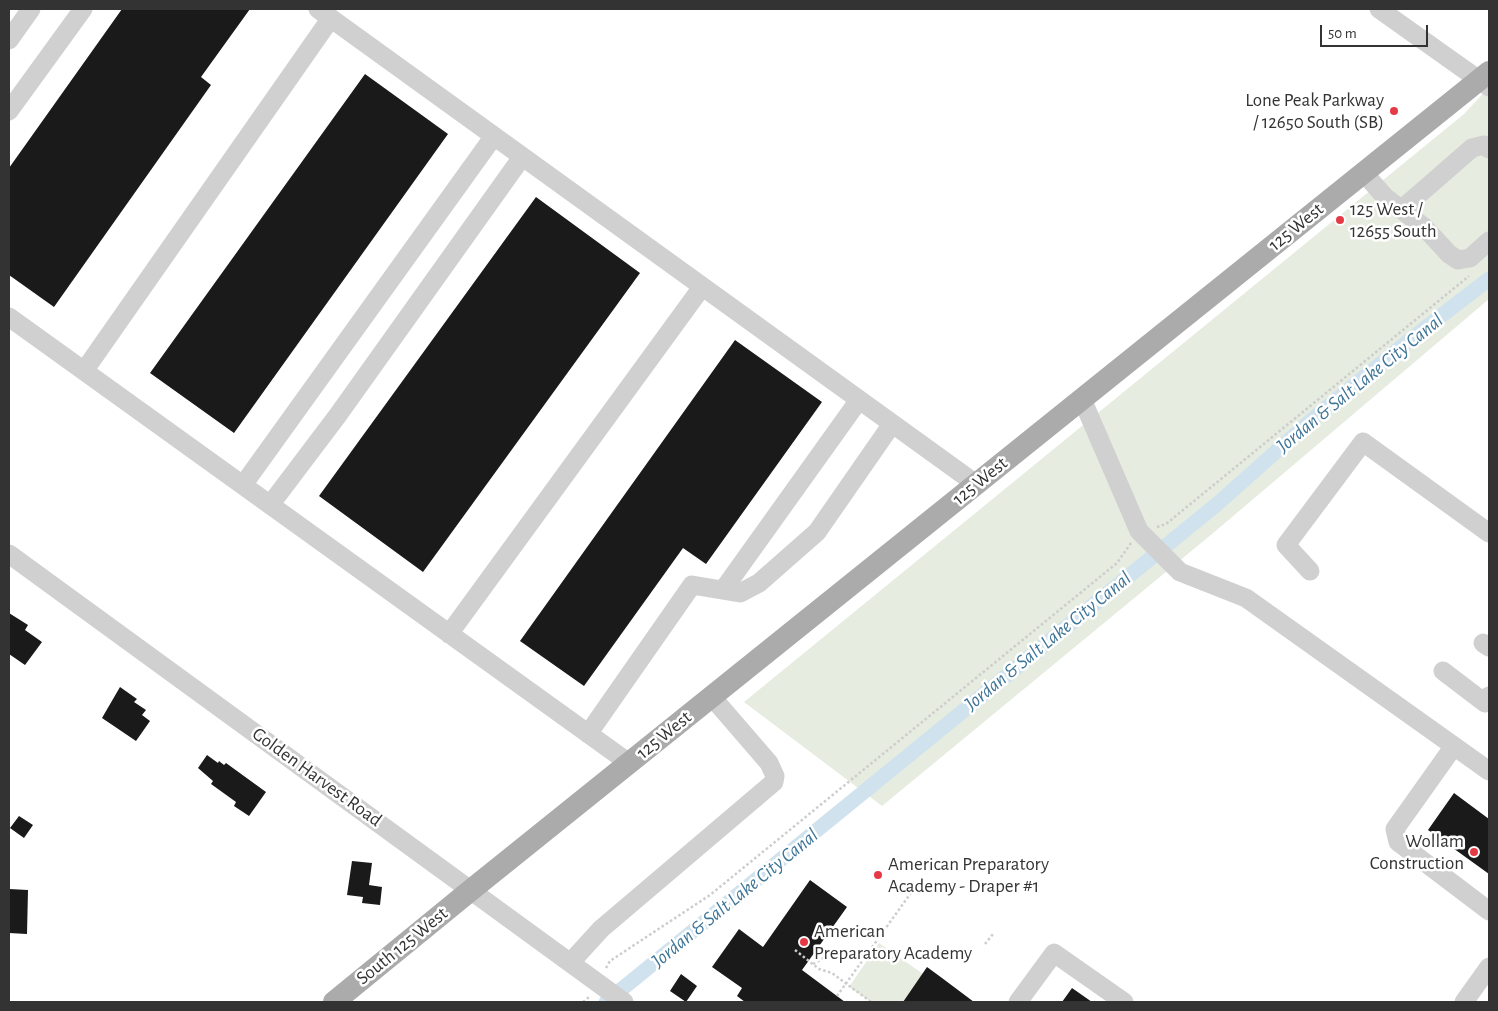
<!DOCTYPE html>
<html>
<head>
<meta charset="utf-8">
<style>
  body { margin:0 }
  #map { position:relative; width:1498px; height:1011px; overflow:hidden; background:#fff; font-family:"Alegreya Sans",sans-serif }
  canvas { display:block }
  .frame { position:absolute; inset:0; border:10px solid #333; pointer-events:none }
  .scale { position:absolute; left:1320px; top:25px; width:108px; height:22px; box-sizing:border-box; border:2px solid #333; border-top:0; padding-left:6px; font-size:15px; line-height:18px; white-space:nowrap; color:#333; -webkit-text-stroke:4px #fff; paint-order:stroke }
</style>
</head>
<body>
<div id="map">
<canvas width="1498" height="1011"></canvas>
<div class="frame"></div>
<div class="scale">50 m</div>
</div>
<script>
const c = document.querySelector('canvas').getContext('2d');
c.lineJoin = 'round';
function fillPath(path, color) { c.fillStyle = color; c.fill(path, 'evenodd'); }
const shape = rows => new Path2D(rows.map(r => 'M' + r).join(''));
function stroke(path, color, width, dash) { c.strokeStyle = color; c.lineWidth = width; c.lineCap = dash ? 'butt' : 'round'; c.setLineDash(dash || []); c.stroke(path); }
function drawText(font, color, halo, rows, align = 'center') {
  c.font = font + ' "Alegreya Sans",sans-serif'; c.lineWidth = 5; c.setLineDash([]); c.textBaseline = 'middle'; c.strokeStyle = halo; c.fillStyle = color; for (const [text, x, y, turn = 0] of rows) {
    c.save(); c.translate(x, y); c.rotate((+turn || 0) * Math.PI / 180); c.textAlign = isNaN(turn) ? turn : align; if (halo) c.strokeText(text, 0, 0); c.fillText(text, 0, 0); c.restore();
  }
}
fillPath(shape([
  [1489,87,1489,299,1212,534,882,806,744,702,1464,114],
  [879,943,923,974,903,1002,871,1002,849,987]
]), '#e6ecdf');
stroke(shape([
  [606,1002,1216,505,1315,417,1411,339,1489,279]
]), '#cfe2ee', 15);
fillPath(shape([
  [122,9,250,9,201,77,211,85,54,307,9,275,9,168],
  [365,74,448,134,234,433,150,373],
  [536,197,640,273,423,572,319,496],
  [735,340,822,402,706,564,683,548,584,686,520,641],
  [9,613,28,625,25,630,42,642,25,665,9,654],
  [120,687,137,699,134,702,146,710,142,715,150,721,136,741,102,718],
  [207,755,218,763,219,761,224,765,226,763,266,792,249,816,234,806,236,802,211,784,213,781,198,768],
  [1454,793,1489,819,1489,874,1428,830],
  [19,816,33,825,24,838,10,828],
  [352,861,372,863,369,885,382,887,380,905,362,903,363,897,347,895],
  [810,880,847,907,802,970,845,1002,745,1002,737,996,742,988,712,967,739,929,763,947],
  [9,889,28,890,27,934,9,933],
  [927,967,942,978,974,1002,903,1002],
  [681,974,697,986,686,1002,670,991],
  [1072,988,1092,1002,1062,1002]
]), '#1a1a1a');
stroke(shape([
  [1157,527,1166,524,1469,276],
  [985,944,993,934],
  [795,950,819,969,832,973,871,1002],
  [813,964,831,954],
  [606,968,610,961,710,895,1117,563,1131,543],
  [837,996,913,890],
  [583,1002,589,997]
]), '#cdcdcd', 2.5, [2.5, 2.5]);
stroke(shape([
  [318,9,976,484],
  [1379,9,1489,87],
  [9,40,31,9],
  [9,111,83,9],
  [1364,173,1385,197,1424,227,1449,254,1458,260,1470,258,1489,241],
  [1402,209,1472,148,1484,145,1489,149],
  [9,317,629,763],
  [84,371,331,18],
  [1082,399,1139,531,1180,572,1246,598,1489,771],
  [243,485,494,136],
  [270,505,338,415,522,157],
  [9,554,624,1002],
  [1310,571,1286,545,1363,442,1489,533],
  [723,590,859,400],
  [449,634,702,287],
  [1483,643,1489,647],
  [1443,671,1485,703,1489,696],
  [588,734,692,585,740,593,759,583,817,532,892,424],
  [1454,746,1395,829,1398,842,1489,911],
  [570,963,601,929,774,782,775,776,769,763,712,697],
  [1018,1002,1054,953,1124,1002],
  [1464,1002,1489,967]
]), '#d0d0d0', 19);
stroke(shape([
  [334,1002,471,890,1489,72]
]), '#ababab', 22);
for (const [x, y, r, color] of [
  [1394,111,5,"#e63946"],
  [1340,220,5,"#e63946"],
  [1474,852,5,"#e63946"],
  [878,875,5,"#e63946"],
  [804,942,5,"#e63946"]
]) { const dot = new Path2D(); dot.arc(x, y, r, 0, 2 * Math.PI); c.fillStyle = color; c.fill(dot); stroke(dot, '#fff', 2); }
drawText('19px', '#333', '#fff', [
  ["Lone Peak Parkway",1384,100,"right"],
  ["/ 12650 South (SB)",1384,122,"right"],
  ["125 West /",1350,209],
  ["12655 South",1350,231],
  ["Wollam",1464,841,"right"],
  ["Construction",1464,863,"right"],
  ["American Preparatory",888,864],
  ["Academy - Draper #1",888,886],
  ["American",814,931],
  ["Preparatory Academy",814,953]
], 'left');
drawText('19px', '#333', '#fff', [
  ["125 West",1296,227,-39],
  ["125 West",980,481,-39],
  ["125 West",664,735,-39],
  ["Golden Harvest Road",317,777,36],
  ["South 125 West",402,946,-39]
]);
drawText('italic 20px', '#3f7597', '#fff', [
  ["Jordan & Salt Lake City Canal",1360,383,-39],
  ["Jordan & Salt Lake City Canal",1048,641,-39],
  ["Jordan & Salt Lake City Canal",735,898,-39]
]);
</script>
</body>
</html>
